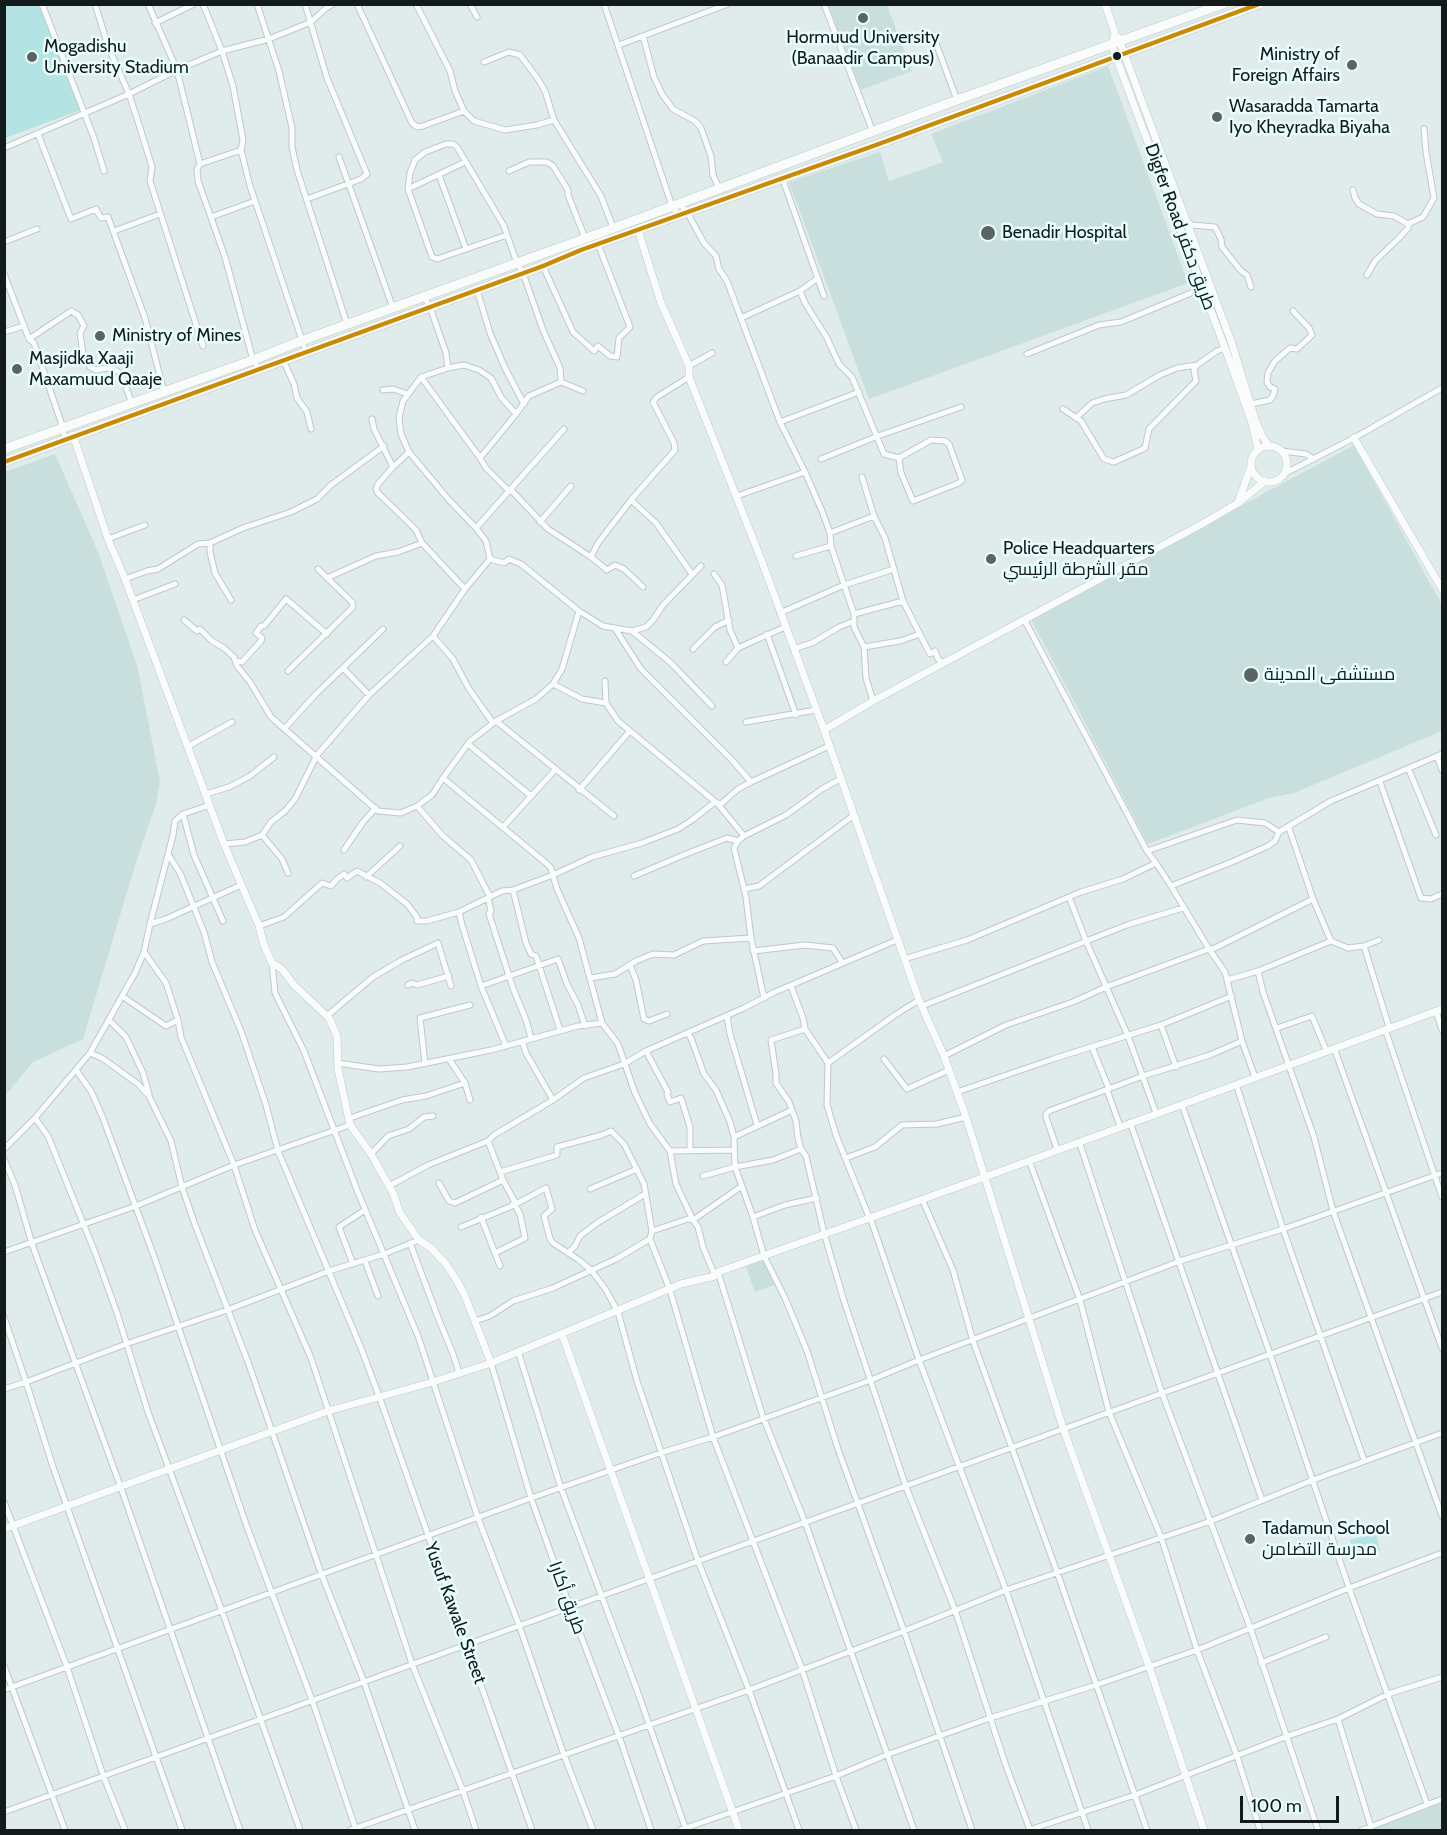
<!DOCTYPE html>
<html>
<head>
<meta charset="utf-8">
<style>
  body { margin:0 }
  #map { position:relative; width:1447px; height:1835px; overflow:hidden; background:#dfeceb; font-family:Cabin,sans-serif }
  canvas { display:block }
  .frame { position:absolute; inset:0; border:6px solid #121a1a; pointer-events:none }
  .scale { position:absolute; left:1240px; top:1796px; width:99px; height:27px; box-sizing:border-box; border:3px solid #121a1a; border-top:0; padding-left:8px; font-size:18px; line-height:21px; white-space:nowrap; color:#121a1a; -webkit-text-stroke:4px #e8fefe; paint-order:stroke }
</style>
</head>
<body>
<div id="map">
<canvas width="1447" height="1835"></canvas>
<div class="frame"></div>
<div class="scale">100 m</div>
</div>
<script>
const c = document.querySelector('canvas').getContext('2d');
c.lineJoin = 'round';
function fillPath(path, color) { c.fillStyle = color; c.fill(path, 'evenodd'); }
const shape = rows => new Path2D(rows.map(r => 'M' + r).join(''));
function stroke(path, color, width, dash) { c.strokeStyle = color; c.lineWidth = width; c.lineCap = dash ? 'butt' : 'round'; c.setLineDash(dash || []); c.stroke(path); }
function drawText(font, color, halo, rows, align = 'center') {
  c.font = font + ' Cabin,Cairo,sans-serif'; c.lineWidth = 5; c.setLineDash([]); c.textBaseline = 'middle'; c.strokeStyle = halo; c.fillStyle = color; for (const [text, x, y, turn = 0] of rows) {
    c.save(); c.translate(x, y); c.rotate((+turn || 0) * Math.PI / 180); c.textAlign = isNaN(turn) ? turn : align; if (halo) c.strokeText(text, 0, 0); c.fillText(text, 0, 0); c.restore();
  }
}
fillPath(shape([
  [828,5,887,5,912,71,861,90],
  [1108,66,1188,283,869,399,789,182,880,152,889,181,943,162,931,134],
  [1354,445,1442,605,1442,731,1294,793,1269,798,1148,844,1031,619],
  [55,454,98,552,137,665,160,781,156,804,137,859,83,1039,33,1062,5,1096,5,472],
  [764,1259,777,1284,755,1292,746,1267],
  [1442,1803,1442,1830,1367,1830,1389,1823]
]), '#c9dfde');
fillPath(shape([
  [5,5,40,5,81,110,5,138],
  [1376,1534,1380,1551,1354,1557,1350,1540]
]), '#b3e3e2');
const minor = shape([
  [42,4,94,138,104,171],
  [95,4,108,46,129,94,141,131,152,167,150,181,203,346],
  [148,4,177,70,200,164],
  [203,4,222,51,233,86,243,140,241,150,200,164,197,169,198,181,225,257,253,360,260,369],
  [257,4,279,71,292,128,292,147,297,170,347,324],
  [305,4,327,78,367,174,361,179,307,199],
  [357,4,412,123,417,127,423,126,464,111],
  [416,4,450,71,455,91,464,111,474,121,505,130,537,125,554,120],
  [470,4,477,17],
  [604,4,672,206,678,215],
  [824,4,873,132],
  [155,23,194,4],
  [933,35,957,100],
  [643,36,654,77,662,94,673,109,695,121,701,128,711,156,713,175,719,188],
  [619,45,728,4],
  [484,62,509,52,520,55,538,79,545,91,554,120,601,196,614,230],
  [38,134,71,219,96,209,101,218,108,217,145,318,164,392],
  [4,148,129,94,177,70,222,51,269,39,311,22,325,9,333,4],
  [241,150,250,186,306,352],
  [339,157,393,308],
  [509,171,529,162,547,162,553,166,568,190,568,195,585,238],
  [439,175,466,249],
  [782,177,824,296],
  [408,189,465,162],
  [1353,190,1355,198,1359,204,1377,214,1394,216,1408,224,1423,217,1434,198,1426,152,1424,129],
  [679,203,687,212,704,243,716,256,719,269,727,281,780,422,805,472,822,511,830,533,831,546,854,614,854,627,864,647,866,678,873,701],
  [211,217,255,201],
  [1187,221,1192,225,1215,227,1221,239,1222,247,1241,271,1247,275,1251,287],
  [114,231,160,214],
  [507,235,437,259,432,257,408,189,410,173,415,160,425,152,446,144,453,144,457,147,504,226,507,235,517,263,523,273,543,330,560,368,561,382],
  [4,242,37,229],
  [543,266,573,332,594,351,598,346,610,356,617,357,619,338,630,327,598,244],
  [4,274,29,339,34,343,61,422,61,429,67,439],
  [1367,275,1375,261,1399,238,1408,228,1408,224],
  [477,290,490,333,505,368,524,404],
  [800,291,805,303,827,338,839,364,852,377,884,454,899,458,931,440,945,441,949,444,962,480,959,483,913,501,901,473,899,458],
  [424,297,430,307,446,353,448,368],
  [741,318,800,291,818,278],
  [4,332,24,326],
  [29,339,71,311,78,315,84,326,80,333,83,354,90,367,96,370,107,368,114,369,121,374,132,404],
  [1027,354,1099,325,1121,322,1203,288],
  [283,360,294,384,297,398,307,412,311,429],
  [689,366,712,353],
  [421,377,480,458],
  [383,390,393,389,408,394],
  [1251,404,1270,400,1273,396,1275,389,1270,387,1267,382,1268,373,1275,361,1290,348,1297,349,1312,335,1309,328,1293,311],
  [1063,409,1081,421,1104,459,1114,462,1145,448,1149,429,1196,381,1194,370,1197,365],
  [1076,418,1092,403,1104,399,1126,395,1160,375,1177,368,1197,365,1217,351,1225,348],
  [372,419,374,429,393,467],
  [780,422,859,392],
  [1282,451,1306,454,1314,459],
  [409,452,393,467,378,484,376,489,378,493,405,519,416,530,422,543,465,589],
  [821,459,878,436,961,407],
  [1284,474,1354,438,1442,388],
  [862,477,874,516,885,538,903,601,930,654,935,651,938,659,944,663],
  [511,490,548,529,591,557,598,543,631,500,675,450,674,443,653,402,657,397,689,377],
  [509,491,486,468,480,458,516,414],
  [737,496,805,472],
  [631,500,656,523,692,574],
  [540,522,571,486],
  [476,528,564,429],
  [830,533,874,516],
  [108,539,145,525],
  [210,543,210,552,215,573,231,600],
  [796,556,831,546],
  [591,557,607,570,615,565,624,569,643,587],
  [490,559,486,541,476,528,449,500,409,452,401,434,399,418,403,401,421,377,448,368,464,365,479,370,491,378,501,397,516,414,529,396,561,382,583,391],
  [490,559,504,563,509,559,521,564,579,611,603,626,632,631,646,627,653,620,663,605,701,566],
  [714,574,722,585,730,630,738,648],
  [327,578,376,556,398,552,422,543],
  [125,579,147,571,158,569,198,544,210,543,243,528,291,512,317,499,331,485,384,446],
  [133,600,175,584],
  [780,613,844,585,894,569],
  [854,614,903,601],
  [184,620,197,631,200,629,212,641,224,648,234,657,237,666,250,682,271,717,378,811,401,813,417,806,432,795,443,778,546,863,551,868,557,889,579,938,602,1023],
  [616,630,641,669,732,760,751,782],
  [632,631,671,663,712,706],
  [767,634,796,715],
  [433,636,453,659,469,689,493,723],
  [864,647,900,641,920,634],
  [693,649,715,627,729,620],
  [793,649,812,643,839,627,854,621],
  [236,661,242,662,261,641,262,638,256,633,261,626,264,626,286,599,327,634],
  [726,662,738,648,785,627],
  [343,668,369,695],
  [288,671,353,607,352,602,318,569],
  [605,681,606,703,618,721,718,804,744,836],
  [553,684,582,699,606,703],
  [496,721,614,816],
  [746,722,816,710],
  [285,728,315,695,383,629],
  [468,744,531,796],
  [187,747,232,722],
  [1437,756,1442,770],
  [1409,770,1436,835],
  [443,778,470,741,496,721,536,699,553,684,562,669,579,611],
  [1380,782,1421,898,1431,899,1442,894],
  [579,790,629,732],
  [206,794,229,787,250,776,274,757],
  [417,806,442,835,471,860,490,897],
  [183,814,194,855,223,921],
  [503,827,555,770],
  [262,835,282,859,288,873],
  [738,841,734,848,746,897,751,938,764,998],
  [224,844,245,842,262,835,271,822,285,811,295,799,317,755,369,695,433,636,465,589,490,559],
  [344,850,363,822,376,808],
  [1147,851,1237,820,1265,823,1279,832,1331,801,1442,754],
  [168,854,180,873,204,932,212,962,241,1031,266,1105,278,1151,361,1348,379,1396,532,1830],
  [1156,863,1171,886,1232,862,1268,846,1275,841,1279,832],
  [634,876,686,854,727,838,738,841,744,836,786,815,822,789,840,779],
  [366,877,400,846],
  [1171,886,1209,949,1215,948,1313,899,1289,828],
  [744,889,759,886,854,815],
  [513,890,526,943,531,954,536,956,560,1030],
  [1069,897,1086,941,1128,1036,1156,1113],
  [488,898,491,911,489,914,513,988,526,1020,531,1038],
  [1313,899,1331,941,1348,948,1364,946,1379,940],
  [459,912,462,925,481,986,506,1046],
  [150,924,166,919,241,885],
  [259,926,284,917,322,883,331,886,337,879,344,874,347,878,357,871,380,883,407,904,417,917,417,921,427,921,459,912,502,891,513,890,553,875,592,857,642,843,678,829,692,820,715,802,721,804,738,789,751,782,829,746],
  [1364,946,1389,1027],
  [753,951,805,945,833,948,842,962],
  [144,952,166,983,178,1020,181,1037,234,1165,255,1230,311,1358,412,1664,463,1791,476,1830],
  [904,959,967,940,1081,892,1123,879,1156,863,1147,851,1024,619],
  [272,963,275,993,304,1051,357,1190,418,1336,478,1518,519,1625,564,1755,593,1830],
  [630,965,636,980,644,1019,649,1021,667,1014],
  [1258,971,1263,992,1314,1137,1333,1211,1442,1516],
  [590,978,615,974,636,961,653,954,674,955,703,941,751,938],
  [1227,980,1258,971,1331,941],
  [408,985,412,983,417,985,449,976],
  [481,986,558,959,567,984,578,1005,585,1026],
  [791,986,803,1018,805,1029,828,1063,827,1105,836,1135,869,1217],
  [122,996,166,1026,178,1020],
  [922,1006,1127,925,1183,908],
  [1436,1011,1442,1030],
  [328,1015,373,977,402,960,438,943,451,986],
  [727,1016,730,1034,757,1125],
  [109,1020,126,1037,143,1073,149,1094],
  [1161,1025,1232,996],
  [1277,1028,1312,1016,1326,1050],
  [805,1029,771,1040,776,1074,776,1083,789,1102,796,1121,798,1138,801,1149,806,1156,824,1233,844,1301,906,1487,955,1610,1005,1763,1030,1830],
  [1385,1029,1442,1197],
  [687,1033,691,1038,704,1074,716,1090,730,1122,734,1137,735,1167,753,1217,764,1256,785,1298,807,1351,838,1449,904,1631,972,1830],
  [1092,1047,1109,1089],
  [1334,1048,1442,1348],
  [646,1051,668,1092,667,1094,670,1102,681,1098,690,1127,690,1150],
  [90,1053,102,1058,138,1084,149,1096,171,1141,182,1187,194,1222,248,1362,321,1573,364,1682,415,1830],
  [944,1056,1006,1025,1073,1002,1106,987,1209,949,1225,972,1242,1041,1255,1077],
  [449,1059,465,1083,470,1100],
  [884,1059,907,1089,949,1070],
  [337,1063,379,1069,407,1067,491,1050,578,1026,602,1023,618,1044,635,1093,650,1124,670,1151,676,1184,693,1220,698,1227,703,1247,715,1276],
  [828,1063,895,1015,919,1000],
  [425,1064,420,1018,470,1005],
  [76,1070,91,1091,103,1118,155,1259,247,1527,312,1700,356,1830],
  [1236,1084,1283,1229,1364,1460],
  [1107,1090,1120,1126],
  [957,1092,1053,1059,1161,1025,1176,1067],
  [553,1100,584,1078,624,1064,646,1051,744,1008,775,992,897,940],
  [1182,1105,1270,1354,1349,1588,1427,1804],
  [35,1118,48,1136,96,1255,117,1313,148,1412,222,1611,300,1830],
  [350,1118,402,1100,426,1096,465,1083],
  [1130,1122,1262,1500],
  [734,1137,792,1110],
  [488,1141,503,1180,515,1202],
  [1079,1141,1162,1393,1250,1627,1318,1830],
  [4,1149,35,1118,90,1053,135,973,144,952,150,924,173,835,175,821,183,814,210,805],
  [1057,1149,1046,1117,1046,1114,1049,1111,1143,1076,1210,1055,1242,1041],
  [670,1151,734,1150],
  [371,1154,388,1136,409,1129,424,1117,433,1116],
  [846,1158,875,1147,902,1125,937,1124,966,1117],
  [4,1159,15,1185,32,1244,121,1488,240,1830],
  [1029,1160,1080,1300,1109,1412,1161,1537,1197,1650,1237,1756,1260,1830],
  [500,1172,557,1155,557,1147,602,1135,611,1131,624,1144,644,1184,652,1231],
  [703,1176,735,1167,773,1160,801,1149],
  [439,1183,449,1201,455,1203,503,1180],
  [389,1186,428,1165,488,1141,494,1135,553,1100,526,1053,522,1041],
  [590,1189,637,1169],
  [922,1199,953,1270,973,1341,1057,1572,1147,1830],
  [481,1217,500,1266],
  [753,1217,785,1205,817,1198],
  [870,1217,919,1360,1006,1590,1088,1830],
  [461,1227,512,1206,546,1188,552,1209,544,1216,550,1239,553,1243,579,1260,591,1270,606,1290,618,1312,637,1381,698,1561,749,1690,799,1830],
  [650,1239,670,1290,713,1437,802,1669,836,1776,856,1830],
  [410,1243,437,1315,453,1354,459,1373],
  [4,1252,136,1206,234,1165,350,1125],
  [495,1253,525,1238,520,1214,514,1203,512,1205],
  [568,1253,575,1246,580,1236,597,1223,645,1194],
  [365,1261,378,1296],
  [353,1264,339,1227,365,1210],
  [718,1272,763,1417,805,1522,914,1830],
  [4,1317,26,1382,4,1389],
  [475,1321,490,1316,513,1301,553,1288,616,1259,650,1239,652,1231,688,1219,693,1220,742,1186],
  [518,1351,561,1488,637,1690,686,1830],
  [491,1363,531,1498,570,1607,619,1736,651,1830],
  [4,1502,67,1667,103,1775,125,1830],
  [1261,1663,1326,1637],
  [4,1666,65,1830],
  [4,1690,531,1498,660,1453,713,1437,871,1380,919,1360,1180,1261,1283,1229,1442,1173],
  [1338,1719,1371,1827],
  [4,1812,1442,1292],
  [182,1830,53,1467,26,1382,126,1344,227,1310,329,1271,384,1254,419,1240],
  [350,1830,749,1690,904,1631,1006,1590,1211,1521,1313,1480,1442,1433],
  [680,1830,836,1776,886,1755,990,1718,1096,1685,1197,1650,1349,1588,1442,1553],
  [1029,1830,1135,1795,1285,1737,1338,1719,1388,1694,1442,1677],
  [1362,1830,1442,1799]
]);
const tertiary = shape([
  [1105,4,1115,33,1112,45,1116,57,1225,348,1252,423,1258,450],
  [1118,37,1232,344,1256,422,1262,436,1269,446],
  [638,230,661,303,689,366,689,377,761,559,824,730,919,1000,944,1056,966,1117,1063,1428,1149,1666,1204,1830],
  [73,435,108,539,125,579,224,844,259,926,264,945,272,963,282,969,294,985,329,1018,337,1036,338,1069,350,1125,371,1154,393,1193,400,1213,419,1240,431,1248,446,1264,457,1281,465,1296,491,1363],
  [1354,438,1442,589],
  '1251 464a18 18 0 1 1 36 0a18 18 0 1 1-36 0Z',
  [1238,503,1251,466],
  [824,730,873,701,1202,524,1238,503,1265,481],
  [562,1334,739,1830],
  [4,1529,328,1411,433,1382,491,1363,681,1284,715,1276,718,1272,985,1177,1442,1009]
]);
const trunk = shape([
  [4,449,253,360,301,341,614,228,957,100,1223,4],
  [4,462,543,266,581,250,876,145,1259,4]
]);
stroke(minor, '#bfc9c9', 7);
stroke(tertiary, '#bfc9c9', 8);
stroke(trunk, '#bfc9c9', 10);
stroke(minor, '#fafcfc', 5);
stroke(tertiary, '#fafcfc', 7);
stroke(trunk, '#fafcfc', 9);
stroke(shape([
  [4,462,543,266,581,250,876,145,1259,4]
]), '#c98a05', 4.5);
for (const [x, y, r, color] of [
  [863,18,6,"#5a6463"],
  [1117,56,5,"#121a1a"],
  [32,57,6,"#5a6463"],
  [1352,65,6,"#5a6463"],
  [1217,117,6,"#5a6463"],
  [988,233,8,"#5a6463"],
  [100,336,6,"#5a6463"],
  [17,369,6,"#5a6463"],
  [991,559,6,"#5a6463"],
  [1251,675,8,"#5a6463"],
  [1250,1539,6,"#5a6463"]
]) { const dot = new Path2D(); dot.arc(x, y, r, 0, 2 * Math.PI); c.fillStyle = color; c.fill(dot); stroke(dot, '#e8fefe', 2); }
drawText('18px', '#121a1a', '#e8fefe', [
  ["Hormuud University",863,38,"center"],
  ["(Banaadir Campus)",863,59,"center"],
  ["Mogadishu",44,47],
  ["University Stadium",44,68],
  ["Ministry of",1340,55,"right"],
  ["Foreign Affairs",1340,76,"right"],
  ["Wasaradda Tamarta",1229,107],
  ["Iyo Kheyradka Biyaha",1229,128],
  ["Benadir Hospital",1002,233],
  ["Ministry of Mines",112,336],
  ["Masjidka Xaaji",29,359],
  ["Maxamuud Qaaje",29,380],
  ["Police Headquarters",1003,549],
  ["مقر الشرطة الرئيسي",1003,570],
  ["مستشفى المدينة",1264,675],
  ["Tadamun School",1262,1529],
  ["مدرسة التضامن",1262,1550]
], 'left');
drawText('18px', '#121a1a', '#e8fefe', [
  ["Digfer Road طريق دكفر",1180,227,70],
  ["طريق أكارا",567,1598,70],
  ["Yusuf Kawale Street",455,1613,70]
]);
</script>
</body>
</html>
